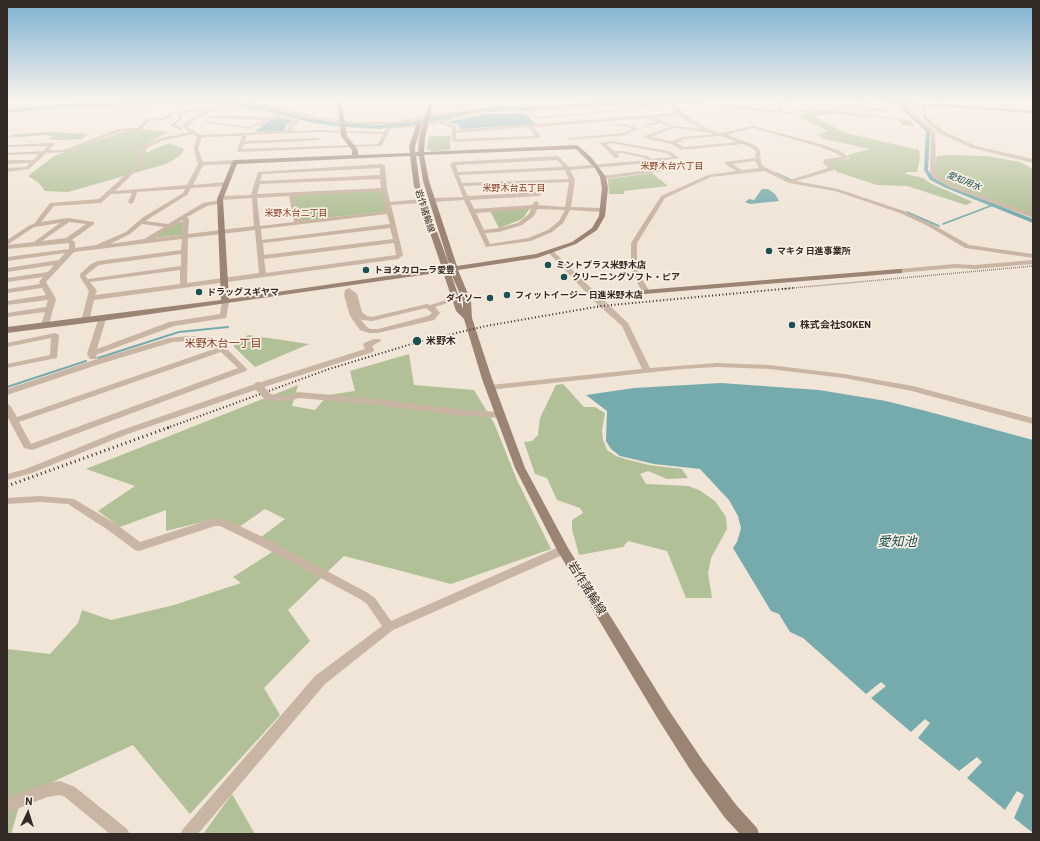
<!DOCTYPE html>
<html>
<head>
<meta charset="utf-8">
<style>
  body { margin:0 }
  #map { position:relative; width:1040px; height:841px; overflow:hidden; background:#f1e5d7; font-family:Barlow,sans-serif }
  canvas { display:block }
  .frame { position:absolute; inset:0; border:8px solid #342a25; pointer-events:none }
  .north { position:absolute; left:8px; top:793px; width:40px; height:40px; -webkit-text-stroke:3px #f9efe3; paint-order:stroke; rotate:4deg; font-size:11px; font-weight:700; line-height:16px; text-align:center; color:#342a25 }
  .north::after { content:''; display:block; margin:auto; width:14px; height:18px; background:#342a25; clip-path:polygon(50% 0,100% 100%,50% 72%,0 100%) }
</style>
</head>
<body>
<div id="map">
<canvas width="1040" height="841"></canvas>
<div class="frame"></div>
<div class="north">N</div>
</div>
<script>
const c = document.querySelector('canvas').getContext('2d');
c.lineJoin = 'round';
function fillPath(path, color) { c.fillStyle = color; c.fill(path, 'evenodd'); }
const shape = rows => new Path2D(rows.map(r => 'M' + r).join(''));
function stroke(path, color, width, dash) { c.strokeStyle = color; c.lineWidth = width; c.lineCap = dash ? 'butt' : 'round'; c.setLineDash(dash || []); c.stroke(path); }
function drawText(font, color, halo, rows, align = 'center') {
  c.font = font + ' Barlow,"Noto Sans JP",sans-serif'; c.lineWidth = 3.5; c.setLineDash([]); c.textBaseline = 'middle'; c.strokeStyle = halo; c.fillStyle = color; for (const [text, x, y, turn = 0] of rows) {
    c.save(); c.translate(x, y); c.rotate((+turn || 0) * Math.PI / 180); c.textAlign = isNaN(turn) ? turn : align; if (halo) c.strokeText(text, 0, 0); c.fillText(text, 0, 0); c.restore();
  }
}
fillPath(shape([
  [812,111,838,111,910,120,915,126,902,125,898,120,877,117,863,118,840,114,812,116,846,133,919,150,920,158,917,172,906,172,906,174,923,178,932,184,973,202,966,205,907,186,877,185,837,172,828,163,828,160,849,159,850,158,848,155,870,149,824,139,817,135,828,131,798,116,808,114,804,112],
  [141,129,169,132,145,145,143,154,169,143,184,149,181,155,172,161,166,164,68,192,45,191,39,183,28,176,54,156,125,131],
  [50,132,88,134,82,139,68,140,53,140,47,138,55,136,47,135,7,138,15,134],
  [429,136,451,136,450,150,432,151,427,149],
  [948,155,986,156,1020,162,1033,169,1033,217,992,203,939,179,933,171,937,156],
  [652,173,668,186,624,191,624,194,609,194,608,179],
  [382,190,387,211,299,221,293,195],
  [530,208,524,217,520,220,499,228,490,211],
  [180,222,183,222,182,235,152,238],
  [248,335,309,344,255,367,233,346],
  [409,354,414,385,474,390,494,423,517,480,551,549,451,584,344,556,288,610,310,641,264,688,280,715,190,814,133,745,22,796,11,834,7,834,7,649,50,654,78,623,82,610,111,620,174,605,241,583,233,577,280,547,261,537,285,519,265,509,239,527,214,519,166,531,166,510,120,527,98,511,135,486,86,469,298,385,292,406,315,410,328,395,355,391,350,371],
  [563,384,584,407,595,407,605,413,602,430,603,440,607,450,616,456,625,459,649,465,682,469,688,478,667,479,648,471,640,474,646,484,688,486,699,490,715,501,726,517,727,529,711,558,708,573,712,598,686,598,667,551,628,541,623,547,579,555,572,529,572,520,583,513,580,508,557,500,547,478,535,474,524,442,532,441,538,435,540,418,556,385],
  [232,794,255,834,203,834]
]), '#b1c097');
fillPath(shape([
  [525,113,536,124,460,129,459,125,446,122,486,114],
  [277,117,294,121,286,125,284,131,255,132,257,129,262,127,259,126],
  [762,189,768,189,775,194,779,201,750,204,745,202,749,199,754,200],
  [721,383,819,390,886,401,926,411,1033,440,1033,833,1014,818,1024,795,1017,791,1005,810,967,778,982,762,977,757,959,771,918,738,930,723,925,719,911,732,871,698,886,686,881,682,866,694,803,638,790,632,779,614,771,611,733,548,737,542,741,528,738,516,729,500,700,469,654,464,620,456,611,449,606,441,607,411,586,395,634,388]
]), '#76abae');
stroke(shape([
  [674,103,683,114,690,119],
  [179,114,181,116,180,119,172,125,181,129],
  [723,134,754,146],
  [776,173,793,181],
  [907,212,939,226],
  [943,224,993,205]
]), '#76abae', 1.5);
stroke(shape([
  [98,358,179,332,228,327],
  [7,387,86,361]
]), '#76abae', 2);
fillPath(shape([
  [891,100,895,100,930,131,928,170,934,178,950,186,1033,219,1033,223,946,188,930,180,924,170,926,131,891,100]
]), '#76abae');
fillPath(shape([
  [216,100,265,107,309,118,333,122,378,125,409,122,475,109,496,107,525,107,594,102,696,100,693,102,655,106,594,106,525,111,496,111,475,113,409,126,378,129,333,126,309,122,265,111,216,104,71,107,7,113,7,109,71,103,216,100]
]), '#76abae');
stroke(shape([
  [416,118,435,115]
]), '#cbc0b3', 4.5, [4.5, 2.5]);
stroke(shape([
  [599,301,607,308]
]), '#cbc0b3', 8, [8, 4]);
fillPath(shape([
  [227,100,260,104,322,118,356,122,393,122,422,117,424,118,393,124,356,124,322,120,260,106,229,102,196,119,187,127,201,135,287,131,289,125,294,122,276,117,249,129,204,122,206,121,248,127,263,120,210,118,208,117,210,116,242,116,268,118,276,115,300,121,300,123,293,127,292,131,320,130,384,132,388,127,419,125,421,126,390,129,382,145,380,146,239,152,237,151,242,136,202,137,198,149,203,162,235,160,238,162,235,164,203,165,193,185,225,182,228,184,225,186,191,188,187,195,145,221,168,224,203,203,220,200,223,202,222,203,207,206,187,217,189,219,188,234,254,226,252,198,220,200,217,198,220,196,251,195,258,172,382,164,385,166,387,189,390,202,421,199,424,201,421,203,391,205,403,255,402,256,398,259,94,300,89,321,85,323,81,321,89,291,80,277,80,274,91,264,98,261,181,250,182,239,74,252,46,282,56,299,48,327,42,327,41,325,45,312,7,317,7,313,46,307,48,300,7,305,7,301,46,295,42,288,7,293,7,289,40,284,39,282,43,277,7,282,7,278,48,272,54,265,7,272,7,268,59,260,65,253,7,261,7,257,69,249,69,243,7,249,7,245,34,242,60,223,34,227,7,245,7,240,30,225,34,224,50,203,99,199,137,164,143,146,161,138,189,132,183,127,185,122,227,100],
  [320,132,383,134,378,144,242,149,244,144,318,140,320,139,318,138,245,141,247,135,320,132],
  [193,134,197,136,194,149,198,164,187,185,115,191,141,166,147,148,164,140,193,134],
  [380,168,380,175,260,181,262,174,380,168],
  [380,179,381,188,257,194,260,184,380,179],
  [185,189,183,193,142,218,126,232,96,245,75,248,75,242,72,240,94,224,94,222,68,218,41,222,54,206,101,203,111,194,132,193,128,202,131,204,134,202,137,192,185,189],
  [382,191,386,211,300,221,294,196,382,191],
  [289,196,294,222,260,226,257,198,289,196],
  [387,214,390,224,262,240,261,229,387,214],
  [183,220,182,235,154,238,183,220],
  [69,222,86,224,66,238,42,241,69,222],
  [142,224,164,227,144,239,110,244,130,234,142,224],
  [390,228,393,239,264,255,263,243,390,228],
  [255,230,259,273,187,283,188,238,255,230],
  [394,243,396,255,266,273,264,259,394,243],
  [181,254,181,266,88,279,86,277,86,275,99,265,181,254],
  [180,270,180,284,95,295,97,291,90,282,180,270],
  [666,100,670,100,674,104,706,100,675,106,685,116,711,130,721,133,753,126,821,144,840,151,850,158,829,161,829,163,835,169,834,170,796,181,838,189,904,211,932,224,969,245,1033,254,1033,258,965,248,928,226,900,213,835,191,789,183,764,171,711,177,665,198,637,243,637,270,650,292,646,294,642,292,631,270,631,243,661,196,708,175,736,171,725,164,725,162,755,158,756,151,752,148,743,144,681,150,671,144,644,138,644,136,670,127,660,123,645,127,645,125,656,122,648,118,533,127,541,137,539,138,454,142,452,141,452,128,439,123,426,126,424,125,467,113,487,110,583,105,669,104,666,100],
  [671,106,677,113,456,130,456,126,444,122,467,115,487,112,527,110,537,119,618,111,616,110,538,117,531,110,583,107,671,106],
  [679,115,681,118,702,129,675,126,653,117,679,115],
  [528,127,535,136,456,139,456,133,528,127],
  [674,128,707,132,714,134,683,137,672,141,651,137,674,128],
  [753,128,817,146,836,153,842,157,825,159,823,163,828,168,790,180,763,166,761,163,760,151,756,146,726,135,753,128],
  [720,136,737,142,684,147,677,143,684,139,720,136],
  [755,161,759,168,742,170,732,164,755,161],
  [781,100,785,100,782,111,790,112,811,109,836,109,840,105,890,111,888,112,841,107,837,111,811,111,790,114,694,104,696,103,777,110,781,100],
  [895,100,900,100,903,102,935,132,936,172,938,176,953,185,1033,214,1033,218,949,187,934,178,930,172,931,132,895,100],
  [921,103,924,104,927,118,943,131,976,146,1033,159,1033,163,972,148,939,133,923,119,921,103],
  [206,107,208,109,173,115,166,120,149,121,141,130,121,131,67,152,46,153,29,169,7,172,7,168,26,167,30,163,7,164,7,160,33,160,39,154,7,155,7,153,43,151,48,146,7,147,7,145,53,143,55,144,49,150,64,150,118,129,138,128,146,119,163,118,170,113,206,107],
  [452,112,454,114,428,117,426,116,452,112],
  [616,124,626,124,639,129,625,135,569,140,567,139,569,138,624,133,633,129,625,126,614,126,616,124],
  [611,141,669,151,680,158,655,162,664,169,664,171,603,179,600,177,601,176,658,169,650,163,570,170,575,180,571,207,602,208,605,210,602,212,570,210,563,223,552,232,531,241,486,247,464,200,432,202,429,200,432,198,463,197,450,164,453,162,558,156,569,167,646,160,644,158,622,153,617,154,620,157,615,158,600,143,611,141],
  [611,143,666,153,672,157,652,159,648,156,622,151,614,151,606,144,611,143],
  [557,160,563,167,458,172,456,165,557,160],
  [565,170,569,179,462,183,459,175,565,170],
  [569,182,565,207,538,205,539,203,536,201,534,202,532,205,474,209,470,200,539,196,542,194,539,192,468,196,463,186,569,182],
  [531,209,529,214,518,223,499,228,484,230,476,213,531,209],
  [537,209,565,210,559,221,548,230,528,238,490,244,485,233,499,232,522,225,534,216,537,209],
  [551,250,553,251,602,299,602,303,596,303,549,253,549,251,551,250],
  [1033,260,1033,264,975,269,955,268,899,273,896,271,899,269,955,264,975,265,1033,260],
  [349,288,357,294,362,312,367,316,372,317,427,304,430,305,456,297,460,299,435,307,440,313,434,320,378,333,369,333,360,330,350,316,344,295,345,290,349,288],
  [426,308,432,313,428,316,378,329,370,329,366,326,358,316,362,320,372,321,426,308],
  [222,300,225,300,229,302,226,318,174,326,96,355,97,357,96,359,90,359,87,354,99,317,102,317,106,319,97,349,169,322,220,314,222,300],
  [604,306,610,306,628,323,650,368,717,363,769,365,844,374,913,386,1033,418,1033,424,912,391,844,378,769,369,717,367,682,369,488,390,487,388,488,386,491,385,642,369,622,326,604,310,604,306],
  [55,333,59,335,57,358,7,368,7,364,50,355,51,338,7,347,7,343,55,333],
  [188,336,204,336,219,340,227,346,227,349,247,369,246,371,35,449,32,450,24,448,7,416,7,404,10,405,17,417,217,348,213,344,203,340,173,342,100,364,7,395,7,389,94,360,169,338,188,336],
  [221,352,238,368,31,444,19,422,221,352],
  [374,339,380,339,381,341,372,346,374,350,373,352,261,388,125,435,32,473,7,480,7,474,26,469,119,431,255,384,365,349,363,345,364,343,374,339],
  [298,392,378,399,455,409,500,412,504,415,500,418,455,415,378,405,299,398,286,402,268,400,264,397,268,394,285,396,298,392],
  [40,496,74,499,116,524,140,542,215,518,225,519,269,540,368,593,375,598,391,621,559,547,563,546,567,547,568,550,567,553,393,630,325,684,198,834,180,834,183,829,315,676,382,626,367,604,360,599,261,546,220,526,215,526,139,551,135,550,108,530,68,504,40,502,7,504,7,498,40,496],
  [60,781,75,787,127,829,130,834,110,834,65,797,60,795,47,797,7,813,7,799,47,783,60,781]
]), '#c9b5a3');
fillPath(shape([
  [337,100,341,100,347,136,358,150,358,155,410,153,409,147,416,125,419,123,422,125,415,147,415,152,418,152,419,138,430,100,434,100,425,138,424,152,577,145,591,157,606,177,608,188,605,216,597,230,576,244,537,258,458,270,471,301,472,318,492,379,525,468,568,548,668,709,703,761,737,806,757,828,759,834,740,834,725,818,691,771,658,719,557,550,515,468,482,379,464,319,456,311,443,272,102,321,7,333,7,327,221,300,217,199,232,162,235,160,352,155,352,150,341,136,337,100],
  [576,149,595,168,600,177,602,188,599,216,592,228,572,242,536,254,457,266,429,181,424,155,576,149],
  [410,156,414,186,442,268,229,299,223,199,237,164,410,156],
  [416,156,419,156,423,181,450,267,420,186,416,156],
  [450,271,463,301,463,309,450,271],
  [840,100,943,104,1033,111,1033,113,840,100],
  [899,269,902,269,902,273,595,298,591,296,595,294,899,269]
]), '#9c8475');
stroke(shape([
  [782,289,1033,266]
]), '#342a25', 1.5, [0.5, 1.5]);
stroke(shape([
  [167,428,329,369,418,342,486,326,601,306,793,288]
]), '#342a25', 2, [1, 2.5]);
stroke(shape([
  [7,486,170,427]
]), '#342a25', 3, [1, 3.5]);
stroke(shape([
  [258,386,268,397]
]), '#c9b5a3', 8);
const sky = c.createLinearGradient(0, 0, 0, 218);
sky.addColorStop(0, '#7ab0d1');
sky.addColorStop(0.46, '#f9f3ed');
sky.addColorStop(1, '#f9f3ed00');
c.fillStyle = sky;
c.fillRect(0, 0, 1040, 218);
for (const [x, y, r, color] of [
  [769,251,4,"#1b5055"],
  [548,265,4,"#1b5055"],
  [366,270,4,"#1b5055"],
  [564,277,4,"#1b5055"],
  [199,292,4,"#1b5055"],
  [507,295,4,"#1b5055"],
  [490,298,4,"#1b5055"],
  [792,325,4,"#1b5055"],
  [417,341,5,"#1b5055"]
]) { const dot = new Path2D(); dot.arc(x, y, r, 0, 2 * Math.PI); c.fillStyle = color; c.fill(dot); stroke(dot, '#f9efe3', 1.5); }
drawText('9px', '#83381d', '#f9efe3', [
  ["米野木台六丁目",672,166],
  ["米野木台五丁目",514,188],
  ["米野木台二丁目",296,213]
]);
drawText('italic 9px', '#1b5055', '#f9efe3', [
  ["愛知用水",964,181,22]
]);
drawText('9px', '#342a25', '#f9efe3', [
  ["岩作諸輪線",425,211,72]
]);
drawText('bold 9px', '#342a25', '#f9efe3', [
  ["マキタ 日進事業所",777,251],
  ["ミントプラス米野木店",556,265],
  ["トヨタカローラ愛豊",374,270],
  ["クリーニングソフト・ピア",572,277],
  ["ドラッグスギヤマ",207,292],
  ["フィットイージー 日進米野木店",515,295],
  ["ダイソー",482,298,"right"]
], 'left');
drawText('bold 10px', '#342a25', '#f9efe3', [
  ["株式会社SOKEN",800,325],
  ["米野木",426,341]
], 'left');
drawText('11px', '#83381d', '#f9efe3', [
  ["米野木台一丁目",223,343]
]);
drawText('12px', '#342a25', '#f9efe3', [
  ["岩作諸輪線",587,588,58]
]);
drawText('italic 13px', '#1b5055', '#f9efe3', [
  ["愛知池",897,542]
]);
</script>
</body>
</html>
